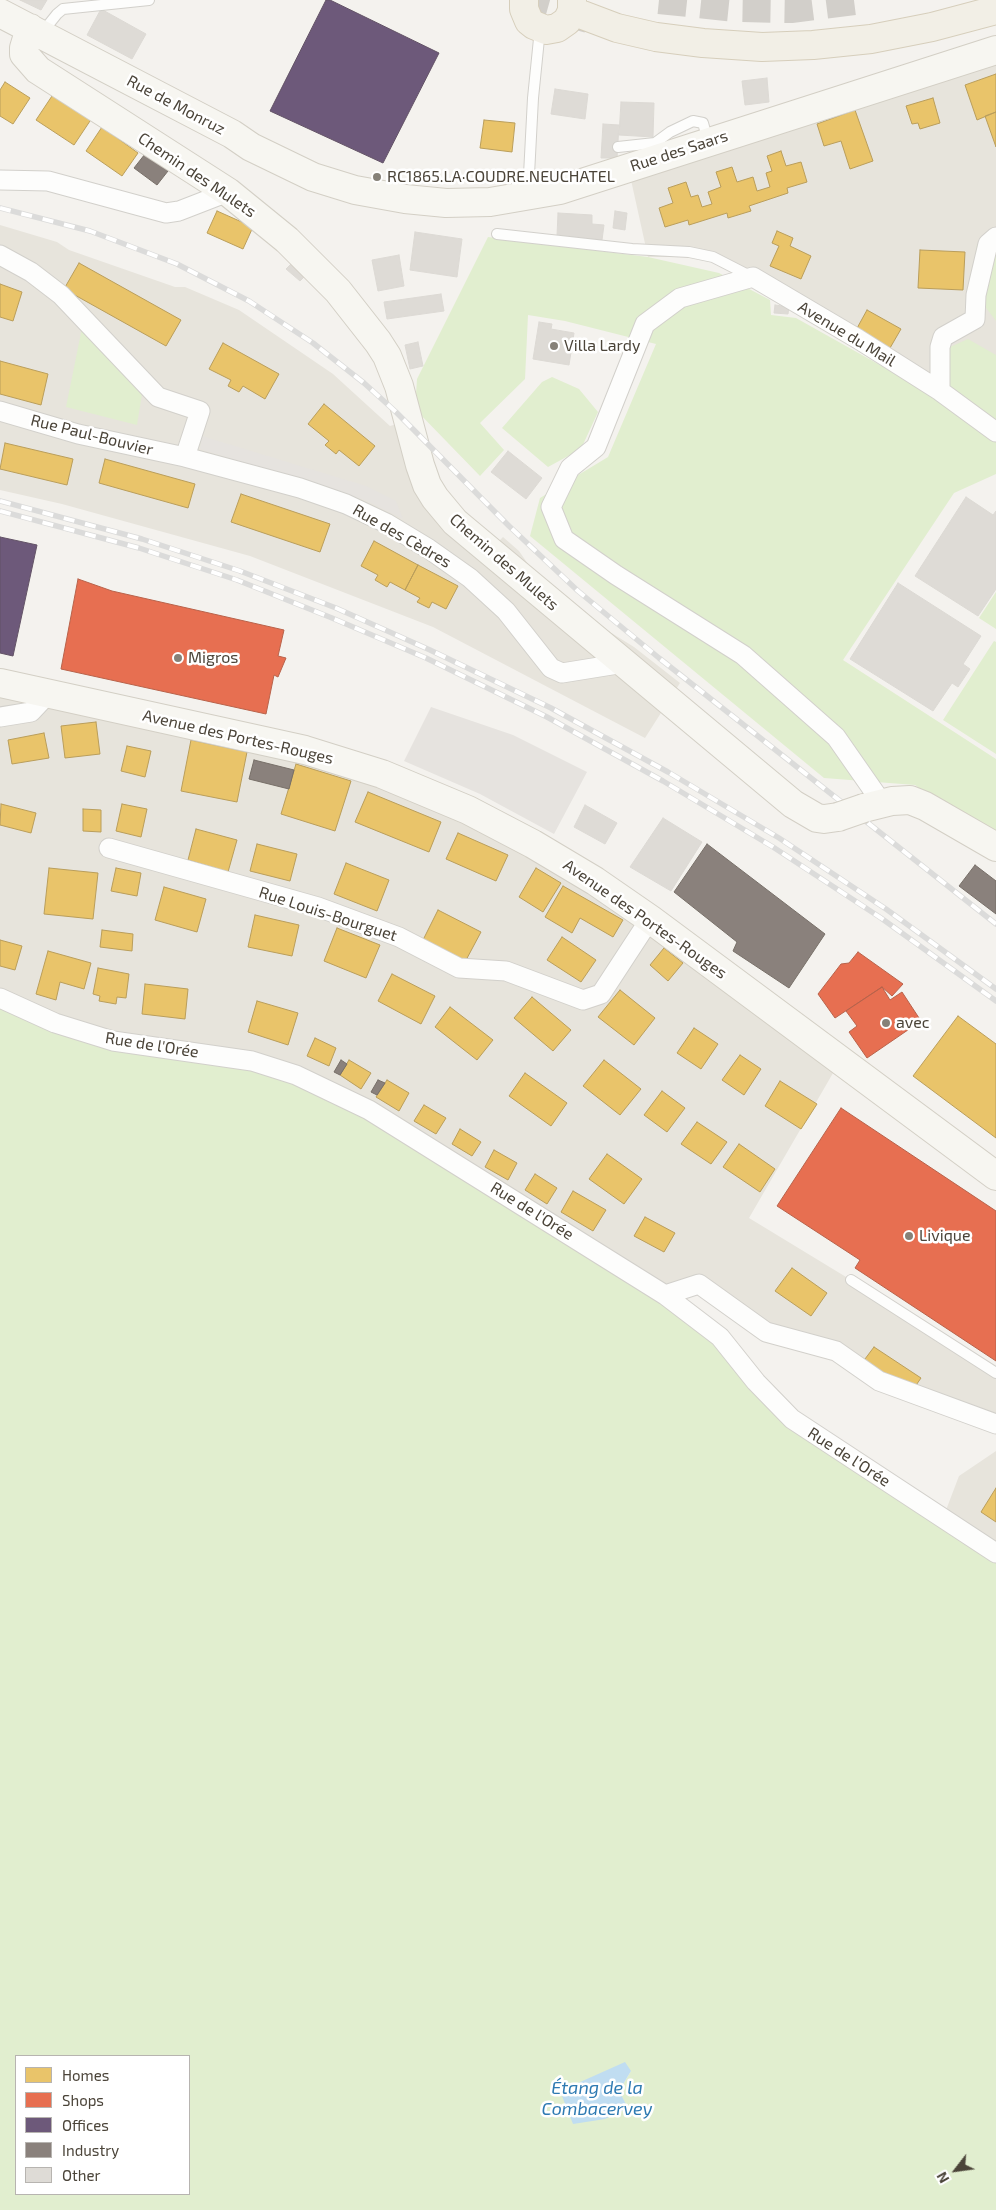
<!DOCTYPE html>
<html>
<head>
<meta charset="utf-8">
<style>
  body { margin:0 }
  #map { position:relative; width:996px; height:2210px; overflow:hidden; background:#f4f2ee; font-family:"Exo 2",sans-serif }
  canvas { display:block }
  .legend { position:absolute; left:15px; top:2055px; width:175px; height:140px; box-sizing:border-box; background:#fff; border:1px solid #b7b4b0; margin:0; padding:6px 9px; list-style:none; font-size:15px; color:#4b4439 }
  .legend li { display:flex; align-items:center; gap:10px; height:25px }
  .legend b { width:25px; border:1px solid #b7b4b0 }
  .north { position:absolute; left:931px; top:2145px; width:50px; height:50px; -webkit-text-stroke:4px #fff; paint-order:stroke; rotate:240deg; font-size:14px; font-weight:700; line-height:20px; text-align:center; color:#4b4439 }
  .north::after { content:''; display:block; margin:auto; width:18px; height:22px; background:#4b4439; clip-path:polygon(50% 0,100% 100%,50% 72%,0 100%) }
</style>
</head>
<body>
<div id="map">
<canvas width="996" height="2210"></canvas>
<ul class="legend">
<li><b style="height:14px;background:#e9c46a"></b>Homes</li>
<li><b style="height:14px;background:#e76f51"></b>Shops</li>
<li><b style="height:14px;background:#6d597a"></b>Offices</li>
<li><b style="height:14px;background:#8a817c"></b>Industry</li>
<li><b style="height:14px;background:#dedbd6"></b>Other</li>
</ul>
<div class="north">N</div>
</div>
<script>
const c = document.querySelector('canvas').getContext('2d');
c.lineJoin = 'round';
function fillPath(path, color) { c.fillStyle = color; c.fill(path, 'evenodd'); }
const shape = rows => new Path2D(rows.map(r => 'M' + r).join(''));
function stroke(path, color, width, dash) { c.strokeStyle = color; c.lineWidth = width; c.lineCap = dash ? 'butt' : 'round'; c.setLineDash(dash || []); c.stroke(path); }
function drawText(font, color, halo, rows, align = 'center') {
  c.font = font + ' "Exo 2",sans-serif'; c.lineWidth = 5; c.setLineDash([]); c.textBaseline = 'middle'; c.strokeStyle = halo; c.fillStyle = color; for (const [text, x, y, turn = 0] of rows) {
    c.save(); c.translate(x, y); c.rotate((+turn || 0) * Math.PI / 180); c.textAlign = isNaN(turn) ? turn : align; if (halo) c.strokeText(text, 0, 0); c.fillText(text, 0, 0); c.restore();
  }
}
fillPath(shape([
  [996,50,996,432,713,257,648,257,629,171],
  [0,225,57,242,69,250,175,287,185,287,239,310,333,374,390,426,397,424,437,474,446,492,462,511,498,542,503,537,519,551,537,577,589,619,634,647,680,683,645,738,433,627,250,556,62,504,0,490],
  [0,683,305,750,468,810,840,1061,749,1218,851,1280,996,1373,996,1424,836,1351,766,1332,699,1284,665,1295,113,1041,0,998],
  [996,1451,996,1553,943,1518,959,1476]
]), '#e7e4dc');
fillPath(shape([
  [488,237,648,257,719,273,770,300,771,315,796,318,944,401,944,368,950,347,968,339,996,355,996,474,954,493,843,660,996,759,996,836,981,832,915,785,824,778,530,536,540,498,608,457,656,344,565,321,528,315,525,379,480,423,504,450,480,476,415,409,417,379],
  [996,240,996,321,971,288,977,244],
  [83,323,143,388,137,425,66,407],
  [552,377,579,389,598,412,581,449,548,467,502,428,542,382],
  [996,592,996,629,979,618],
  [994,641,996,642,996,754,943,720],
  [0,998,55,1023,296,1075,665,1295,792,1419,996,1553,996,2210,0,2210],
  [16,2056,189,2056,189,2194,16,2194],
  [631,2071,619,2091,627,2108,560,2091]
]), '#e1eecf');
fillPath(shape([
  [202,436,366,486,396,501,403,519,365,500,200,449],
  [431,707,513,735,587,772,554,834,480,794,404,761]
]), '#e6e3df');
fillPath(shape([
  [625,2062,631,2071,619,2091,628,2108,605,2119,573,2124,560,2091]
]), '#c0ddf1');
const homes = shape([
  [996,74,996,112,977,120,965,85,996,74],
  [5,82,30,98,13,124,0,116,0,90,5,82],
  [54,93,92,118,74,145,36,120,54,93],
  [933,98,940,123,920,129,918,123,912,124,906,106,933,98],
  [855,110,873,161,850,169,841,141,824,146,817,124,855,110],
  [996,112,996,147,985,116,996,112],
  [484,120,515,123,512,152,480,148,484,120],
  [102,127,138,153,122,176,86,151,102,127],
  [781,151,786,166,801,162,807,182,787,188,788,193,749,206,751,211,728,218,727,213,689,225,688,220,665,227,659,208,673,203,668,188,686,182,691,197,698,195,702,207,712,204,708,192,721,187,716,172,732,167,737,182,753,177,757,191,770,187,766,173,772,171,767,156,781,151],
  [217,211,253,227,243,249,207,233,217,211],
  [777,231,793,238,790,246,811,256,801,279,770,266,779,246,772,243,777,231],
  [920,250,965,252,963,290,918,288,920,250],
  [79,263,181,320,166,346,64,289,79,263],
  [0,284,22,292,13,321,0,317,0,284],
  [867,310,901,329,890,348,856,330,867,310],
  [223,343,279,374,265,399,243,386,239,392,228,386,231,380,209,369,223,343],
  [0,361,48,374,41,405,0,394,0,361],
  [324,404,375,446,359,466,339,450,336,454,325,445,329,441,308,424,324,404],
  [5,443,73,459,67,485,0,469,5,443],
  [105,459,195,484,188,508,99,483,105,459],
  [241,494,330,524,320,552,231,522,241,494],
  [374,541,418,565,405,590,390,582,387,587,375,580,378,575,361,566,374,541],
  [418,565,458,586,446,609,432,602,429,608,417,602,420,598,405,590,418,565],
  [96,722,100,754,65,758,61,726,96,722],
  [44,733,49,758,12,764,8,740,44,733],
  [191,740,247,752,237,802,181,791,191,740],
  [127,746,151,751,145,777,121,771,127,746],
  [296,764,351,781,335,831,281,814,296,764],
  [368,792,441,822,429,852,355,822,368,792],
  [1,804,36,813,31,833,0,825,1,804],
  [122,804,147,809,141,837,116,831,122,804],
  [83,809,101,810,101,832,83,831,83,809],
  [196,829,237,840,228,872,188,860,196,829],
  [458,833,508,855,496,881,446,859,458,833],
  [257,844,297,854,290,881,250,871,257,844],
  [346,863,389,880,377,911,334,894,346,863],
  [49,868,98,873,93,919,44,914,49,868],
  [116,868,141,873,137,896,111,891,116,868],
  [536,868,561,883,543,912,519,897,536,868],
  [563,886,623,920,613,937,580,918,572,933,545,917,563,886],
  [164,887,206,899,197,932,155,920,164,887],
  [438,910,481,932,465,962,423,940,438,910],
  [255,915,299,925,292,956,248,947,255,915],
  [337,928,380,945,366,978,324,961,337,928],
  [102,930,133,934,132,951,100,947,102,930],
  [562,937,596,960,581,982,547,960,562,937],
  [0,940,22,946,15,970,0,966,0,940],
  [664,948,683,963,668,981,650,965,664,948],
  [48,951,91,963,84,989,60,982,56,1000,36,994,48,951],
  [98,968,129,974,126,998,117,997,116,1004,99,1001,100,996,93,994,98,968],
  [392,974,435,996,421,1024,378,1001,392,974],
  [145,984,188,989,185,1019,142,1014,145,984],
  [620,990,655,1018,634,1045,598,1017,620,990],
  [532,997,571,1030,553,1051,514,1018,532,997],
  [257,1001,298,1013,288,1045,248,1032,257,1001],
  [450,1007,493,1040,477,1060,435,1027,450,1007],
  [958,1016,996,1044,996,1138,913,1076,958,1016],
  [694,1028,718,1044,701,1069,677,1053,694,1028],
  [315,1038,336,1048,329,1066,307,1056,315,1038],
  [740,1055,761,1069,744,1095,722,1080,740,1055],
  [349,1060,371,1073,361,1089,340,1075,349,1060],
  [604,1060,641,1089,620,1115,583,1086,604,1060],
  [525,1073,567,1103,551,1126,509,1096,525,1073],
  [387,1080,409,1093,399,1111,376,1097,387,1080],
  [780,1081,817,1104,801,1129,765,1106,780,1081],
  [662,1091,685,1108,667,1132,644,1115,662,1091],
  [424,1105,446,1118,436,1134,414,1121,424,1105],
  [697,1122,727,1142,711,1164,681,1144,697,1122],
  [460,1129,481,1142,472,1156,452,1144,460,1129],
  [739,1144,775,1169,760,1192,723,1167,739,1144],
  [494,1150,517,1163,508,1180,485,1167,494,1150],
  [607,1154,642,1179,624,1204,589,1179,607,1154],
  [535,1174,557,1188,547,1204,525,1190,535,1174],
  [573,1191,606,1210,593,1231,561,1212,573,1191],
  [645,1217,675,1233,664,1252,634,1236,645,1217],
  [792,1268,827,1293,811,1316,775,1291,792,1268],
  [874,1347,921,1378,912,1391,862,1363,874,1347],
  [996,1488,996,1522,981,1512,996,1488]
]);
fillPath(homes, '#e9c46a');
stroke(homes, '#ba9e5b', 1);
const shops = shape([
  [78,579,112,591,284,630,278,656,286,658,278,677,274,675,266,714,61,669,78,579],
  [858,952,903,984,892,996,882,987,835,1018,818,994,841,964,849,963,858,952],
  [882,987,890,1000,902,992,921,1021,867,1058,849,1032,857,1026,846,1011,882,987],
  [841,1108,996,1211,996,1361,855,1268,860,1260,777,1206,841,1108]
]);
fillPath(shops, '#e76f51');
stroke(shops, '#b8624a', 1);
const offices = shape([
  [326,0,330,0,439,53,383,163,270,111,326,0],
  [0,537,37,545,13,656,0,653,0,537]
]);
fillPath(offices, '#6d597a');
stroke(offices, '#635366', 1);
const industry = shape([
  [145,154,168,171,157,185,134,168,145,154],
  [254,760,294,770,289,789,249,779,254,760],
  [707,844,825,934,789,988,733,951,737,942,674,892,707,844],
  [975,865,996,881,996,914,959,886,975,865],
  [341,1060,347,1064,340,1075,334,1072,341,1060],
  [378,1080,385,1083,377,1095,371,1092,378,1080]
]);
fillPath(industry, '#8a817c');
stroke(industry, '#776f68', 1);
const building = shape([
  [20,0,47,0,41,10,20,0],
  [101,9,146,34,132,59,87,35,101,9],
  [767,78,769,102,745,105,742,81,767,78],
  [555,89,588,94,585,119,551,114,555,89],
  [621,102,654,103,653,137,619,135,621,102],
  [603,124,619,125,617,158,601,158,603,124],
  [615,211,627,213,625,230,613,228,615,211],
  [558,213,592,215,592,224,604,225,602,240,557,236,558,213],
  [415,232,462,239,457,277,410,270,415,232],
  [399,255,404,286,378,291,372,260,399,255],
  [295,260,308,273,300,281,286,269,295,260],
  [441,294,444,311,387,319,384,302,441,294],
  [775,305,789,307,788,314,774,313,775,305],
  [539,322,552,324,551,329,574,333,569,365,533,359,539,322],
  [418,342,423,366,410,369,405,345,418,342],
  [508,451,542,478,526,499,491,472,508,451],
  [966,497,993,515,996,511,996,589,978,616,915,576,966,497],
  [898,583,981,636,963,664,970,669,958,687,952,683,933,711,850,659,898,583],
  [585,805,617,823,605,844,574,827,585,805],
  [663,818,702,842,671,891,630,867,663,818]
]);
fillPath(building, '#dedbd6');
stroke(building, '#dcd9d4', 1);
stroke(shape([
  [521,0,592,20],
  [659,0,736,8,791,9,862,0]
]), '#d2cfca', 28, [28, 14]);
const lane = shape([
  [41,34,57,14,63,9,149,0],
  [618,147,655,143,670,132,693,121,703,123,708,141],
  [528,194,533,98,540,29],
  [497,234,632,249,689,252,713,257,752,277],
  [851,1280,996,1373]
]);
const street = shape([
  [0,180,48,181,166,213,179,211,228,192],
  [996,237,988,244,976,295,975,319,943,337,940,347,940,391,996,432],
  [0,255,31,272,61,295,158,397,200,411,185,457],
  [0,411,78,434,185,457,300,488,346,504,386,523,429,549,470,578,506,611,551,668,562,673,624,663],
  [0,717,31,712,48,694],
  [882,803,836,737,743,655,616,575,564,539,551,507,570,468,596,447,645,324,680,298,753,277,858,339,940,391],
  [109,848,318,907,399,937,459,968,506,971,583,1000,601,994,650,919],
  [0,998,55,1023,113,1041,252,1061,296,1075,369,1110,665,1295,720,1337,756,1382,792,1419,996,1553],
  [665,1295,699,1284,766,1332,836,1351,879,1381,996,1424]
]);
const secondary = shape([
  [0,13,232,134,251,147,313,177,355,190,405,199,446,203,490,202,560,190,996,50],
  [30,28,24,48,24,54,38,70,228,192,287,240,338,291,378,342,387,356,399,386,420,465,427,485,435,498,455,522,793,804,817,818,824,819,838,817],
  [0,683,305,750,382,774,468,810,533,844,595,881,650,919,996,1176],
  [864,808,892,801,910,800,925,806,996,847]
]);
const primary = shape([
  [524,0,524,9,529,21,534,25,546,30,557,28,567,21,572,11,572,0],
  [572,11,617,28,656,37,703,43,762,47,813,45,871,39,932,27,996,10]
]);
stroke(lane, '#d2d0cb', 12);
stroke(street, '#d2d0cb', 21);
stroke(secondary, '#d3cfc5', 30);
stroke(primary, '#d6cebb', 30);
stroke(lane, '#fdfdfc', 10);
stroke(street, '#fdfdfc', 19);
stroke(secondary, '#f7f6f1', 28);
stroke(primary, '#f2efe6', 28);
const rail = shape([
  [0,208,90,231,177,264,249,301,313,343,364,383,396,412,509,526,578,591,659,658,996,924],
  [0,501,142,539,240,571,336,608,430,650,551,708,668,772,779,838,886,909,996,989],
  [0,511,139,548,237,580,332,618,426,658,547,717,663,781,773,847,881,918,996,1001]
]);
stroke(rail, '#dbdbda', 5.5);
stroke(rail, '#fff', 4, [11]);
const secondaryBridge = shape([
  [838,817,864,808]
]);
stroke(secondaryBridge, '#d3cfc5', 30, []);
stroke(secondaryBridge, '#f7f6f1', 28);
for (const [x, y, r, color] of [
  [377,177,5,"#868178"],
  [554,346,5,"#868178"],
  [178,658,5,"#868178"],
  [886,1023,5,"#868178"],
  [909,1236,5,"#868178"]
]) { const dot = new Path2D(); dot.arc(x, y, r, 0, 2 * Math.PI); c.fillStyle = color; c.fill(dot); stroke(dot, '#fff', 2); }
drawText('16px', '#4b4439', '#fff', [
  ["Rue de Monruz",176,105,28],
  ["Rue des Saars",679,151,-18],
  ["Chemin des Mulets",197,175,34],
  ["Avenue du Mail",847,334,31],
  ["Rue Paul-Bouvier",92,435,14],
  ["Rue des Cèdres",402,536,30],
  ["Chemin des Mulets",504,562,41],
  ["Avenue des Portes-Rouges",238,737,13],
  ["Rue Louis-Bourguet",328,914,18],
  ["Avenue des Portes-Rouges",645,919,35],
  ["Rue de l'Orée",152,1045,9],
  ["Rue de l'Orée",532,1211,32],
  ["Rue de l'Orée",849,1457,33]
]);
drawText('16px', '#4b4439', '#fff', [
  ["RC1865.LA·COUDRE.NEUCHATEL",387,177],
  ["Villa Lardy",564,346],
  ["Migros",188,658],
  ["avec",896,1023],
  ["Livique",919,1236]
], 'left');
drawText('italic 18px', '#2e7ab2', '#fff', [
  ["Étang de la",597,2088],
  ["Combacervey",597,2109]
]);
</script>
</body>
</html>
